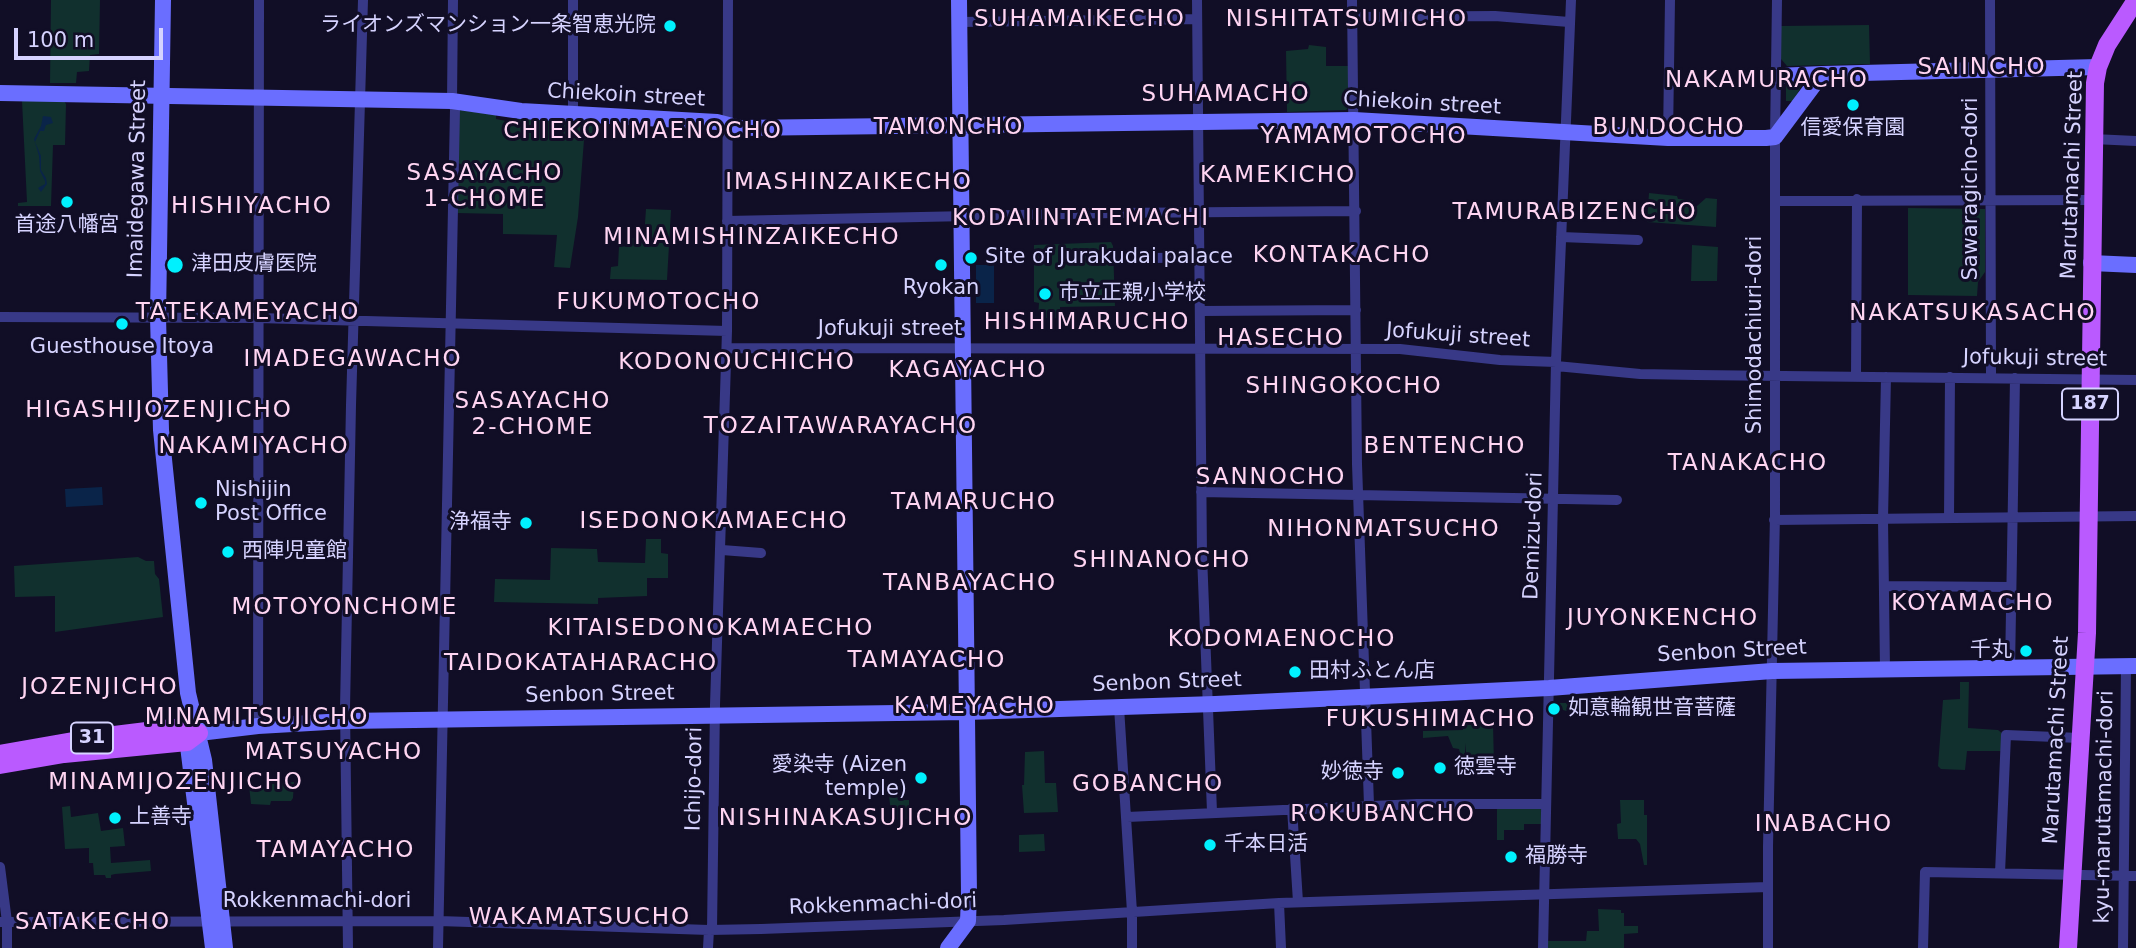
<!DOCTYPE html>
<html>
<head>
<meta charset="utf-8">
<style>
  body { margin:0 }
  #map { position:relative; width:2136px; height:948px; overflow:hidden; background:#110e26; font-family:"DejaVu Sans",sans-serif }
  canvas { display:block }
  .scale { position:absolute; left:14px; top:28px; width:149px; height:32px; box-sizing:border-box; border:4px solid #d6d3ff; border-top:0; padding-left:9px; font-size:21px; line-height:24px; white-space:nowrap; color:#d6d3ff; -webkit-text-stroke:5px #110e26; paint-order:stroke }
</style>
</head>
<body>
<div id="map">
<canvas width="2136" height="948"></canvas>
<div class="scale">100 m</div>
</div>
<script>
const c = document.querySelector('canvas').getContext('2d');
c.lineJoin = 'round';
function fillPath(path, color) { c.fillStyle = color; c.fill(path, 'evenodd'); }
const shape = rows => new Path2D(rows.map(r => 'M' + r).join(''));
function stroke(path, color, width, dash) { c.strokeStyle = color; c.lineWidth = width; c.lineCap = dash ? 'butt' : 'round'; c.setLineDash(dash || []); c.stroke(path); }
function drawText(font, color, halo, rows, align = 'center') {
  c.font = font + ' "DejaVu Sans","Noto Sans JP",sans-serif'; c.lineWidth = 6; c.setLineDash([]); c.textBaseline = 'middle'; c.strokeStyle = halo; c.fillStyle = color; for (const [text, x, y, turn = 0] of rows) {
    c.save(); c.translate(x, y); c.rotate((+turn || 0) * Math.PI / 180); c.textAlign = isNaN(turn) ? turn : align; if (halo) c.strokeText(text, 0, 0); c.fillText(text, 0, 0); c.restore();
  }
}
fillPath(shape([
  [51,0,100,0,99,54,90,55,89,71,77,72,76,83,50,83],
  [1869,25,1870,64,1787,66,1781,59,1781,26],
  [1309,45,1326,47,1326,66,1349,66,1350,106,1346,110,1287,112,1286,51,1308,49],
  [1786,82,1802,84,1794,101,1786,101],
  [22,101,64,101,66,104,65,145,53,145,51,206,18,206,18,203,27,202],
  [461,110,496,115,496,119,511,122,513,118,593,122,592,140,584,140,578,217,570,268,554,267,557,235,503,234,503,214,456,213,456,183,460,183,461,164,456,163,458,112],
  [1649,193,1677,196,1678,199,1693,200,1693,206,1697,206,1706,198,1717,199,1716,227,1647,222],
  [1908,208,1985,209,1985,272,1978,282,1977,296,1908,295],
  [646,209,671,210,667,280,610,279,611,267,618,266,619,246,630,247,631,238,644,237],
  [1111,242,1113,246,1115,306,1060,307,1060,318,1038,318,1039,303,1034,302,1034,245],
  [1692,245,1718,247,1717,281,1691,281],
  [646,539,661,539,661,553,668,554,668,578,647,578,647,596,598,598,598,604,494,602,495,579,550,580,551,548,597,549,598,562,645,563],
  [138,557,146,561,154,561,155,574,159,579,163,617,55,632,55,596,15,597,14,566],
  [1960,682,1969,682,1968,728,1998,730,2003,734,2002,751,1967,751,1965,770,1941,769,1938,766,1943,700,1960,699],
  [1551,703,1595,703,1595,716,1574,716,1574,713,1563,710,1562,706,1551,706],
  [1485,723,1493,724,1494,765,1489,765,1489,771,1468,771,1465,743,1465,759,1462,760,1459,749,1453,748,1448,736,1423,738,1423,731,1463,730,1463,724],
  [1044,751,1045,783,1056,783,1058,812,1024,813,1022,785,1024,785,1025,752],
  [294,782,293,798,291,801,271,801,270,805,251,804,249,785],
  [889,796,903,797,903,800,909,800,909,819,892,820],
  [1620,800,1644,800,1644,815,1647,815,1647,865,1644,865,1640,844,1636,839,1618,839,1617,824,1621,823],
  [70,806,71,817,98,813,101,831,123,828,125,846,110,847,111,863,150,860,151,871,115,874,111,875,111,878,106,878,105,875,94,875,93,863,89,863,89,848,65,849,62,807],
  [1497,808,1541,808,1541,824,1524,824,1524,830,1504,830,1504,840,1497,840],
  [1044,834,1045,851,1019,852,1019,835],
  [1598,909,1621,910,1621,913,1624,913,1624,926,1638,926,1638,933,1624,934,1624,948,1548,948,1548,941,1586,941,1587,931,1599,931]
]), '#11302e');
fillPath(shape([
  [43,116,51,117,53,123,46,125,44,131,40,131,35,142,41,156,41,170,46,178,47,184,41,192,38,188,45,184,45,181,40,171,39,156,34,139,41,126],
  [976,265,994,265,994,303,976,303],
  [102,487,103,505,66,507,65,489]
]), '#0a2449');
stroke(shape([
  [573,0,573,113],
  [1197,0,1202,555,1212,812],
  [1352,0,1357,464,1369,805],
  [1990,0,1991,378],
  [1352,17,1495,16,1569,22],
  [959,22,1197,19],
  [1668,138,1670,0],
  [2093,139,2136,141],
  [1775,201,2092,200],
  [727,221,1114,213,1356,211],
  [1561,237,1638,240],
  [1155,258,1201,257],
  [1201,311,1356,310],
  [0,317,258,318,727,331],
  [727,348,1400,349,1500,360,1556,362],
  [1556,366,1640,374,1696,375,2136,380],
  [1856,376,1857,199],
  [1201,492,1617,500],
  [1949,518,1950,377],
  [1774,520,2136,516],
  [722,550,761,553],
  [1884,586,2011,587],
  [1885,669,1883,519,1886,377],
  [2010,669,2015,378],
  [1119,707,1132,912,1132,948],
  [258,726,259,0],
  [1292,808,1298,902],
  [1127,817,1417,804,1546,804],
  [0,867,7,922,7,948],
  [2000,873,2006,735,2080,738],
  [1279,903,1281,948],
  [0,922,439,921,709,930,761,929,1004,920,1279,903,1768,887],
  [712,930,715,705,727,331,728,0],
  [348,948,345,708,351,405,363,0],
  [438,948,455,109,452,101,453,0],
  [708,948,709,930],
  [1543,948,1556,362,1571,0],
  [1768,948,1768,846,1775,515,1775,137,1777,0],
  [1923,948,1925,872,2136,876],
  [2123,948,2126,666]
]), '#383987', 10);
stroke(shape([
  [163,0,158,317,161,430,188,693,204,760,225,948],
  [1777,76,1822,74],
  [0,93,452,101,521,111,717,122,740,128,1354,120,1668,138,1766,138,1775,137,1822,74,2098,67],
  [2091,263,2136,265],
  [186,730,213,948],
  [199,733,258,726,345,721,966,712,1215,704,1549,688,1772,671,2136,666],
  [948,948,968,921,969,895,959,0]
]), '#6a6eff', 16);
stroke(shape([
  [0,754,90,738,163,729,186,727,199,733,187,742,64,754,0,765],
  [2068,948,2087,633,2095,83,2098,67,2107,45,2136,0]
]), '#ba5aff', 18);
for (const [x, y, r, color] of [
  [670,26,7,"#00f1fe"],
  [1853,105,7,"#00f1fe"],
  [67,202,7,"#00f1fe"],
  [971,258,7,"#00f1fe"],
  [175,265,9,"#00f1fe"],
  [941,265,7,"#00f1fe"],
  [1045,294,7,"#00f1fe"],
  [122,324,7,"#00f1fe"],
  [201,503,7,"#00f1fe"],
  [526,523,7,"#00f1fe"],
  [228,552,7,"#00f1fe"],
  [2026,651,7,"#00f1fe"],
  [1295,672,7,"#00f1fe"],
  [1554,709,7,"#00f1fe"],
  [1440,768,7,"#00f1fe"],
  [1398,773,7,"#00f1fe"],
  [921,778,7,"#00f1fe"],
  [115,818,7,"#00f1fe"],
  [1210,845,7,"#00f1fe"],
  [1511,857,7,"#00f1fe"]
]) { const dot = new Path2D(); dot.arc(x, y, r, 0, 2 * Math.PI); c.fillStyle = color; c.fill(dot); stroke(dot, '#110e26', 2.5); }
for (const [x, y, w] of [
  [2090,404,56],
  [92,738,42]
]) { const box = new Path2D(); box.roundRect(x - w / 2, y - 15.5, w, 31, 5); c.fillStyle = '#110e26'; c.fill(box); stroke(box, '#d6d3ff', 2); }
drawText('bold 19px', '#d6d3ff', null, [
  ["187",2090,404],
  ["31",92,738]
]);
drawText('21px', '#d6d3ff', '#110e26', [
  ["ライオンズマンション一条智恵光院",656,26,"right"],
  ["信愛保育園",1853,129,"center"],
  ["首途八幡宮",67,226,"center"],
  ["Site of Jurakudai palace",985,258],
  ["津田皮膚医院",191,265],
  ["Ryokan",941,289,"center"],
  ["市立正親小学校",1059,294],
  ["Guesthouse Itoya",122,348,"center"],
  ["Nishijin",215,491],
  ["Post Office",215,515],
  ["浄福寺",512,523,"right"],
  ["西陣児童館",242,552],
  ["千丸",2012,651,"right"],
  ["田村ふとん店",1309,672],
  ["如意輪観世音菩薩",1568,709],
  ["愛染寺 (Aizen",907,766,"right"],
  ["temple)",907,790,"right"],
  ["徳雲寺",1454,768],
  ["妙徳寺",1384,773,"right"],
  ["上善寺",129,818],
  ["千本日活",1224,845],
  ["福勝寺",1525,857]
], 'left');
drawText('21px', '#d6d3ff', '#110e26', [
  ["Chiekoin street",626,96,3],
  ["Chiekoin street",1422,104,3],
  ["Marutamachi Street",2073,175,-88],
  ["Imaidegawa Street",138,179,-89],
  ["Sawaragicho-dori",1972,189,-90],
  ["Jofukuji street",890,330],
  ["Shimodachiuri-dori",1756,335,-90],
  ["Jofukuji street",1458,336,4],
  ["Jofukuji street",2035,359,1],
  ["Demizu-dori",1534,536,-88],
  ["Senbon Street",1732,652,-3],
  ["Senbon Street",1167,683,-2],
  ["Senbon Street",600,695,-1],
  ["Marutamachi Street",2057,740,-87],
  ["Ichijo-dori",695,779,-89],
  ["kyu-marutamachi-dori",2105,807,-89],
  ["Rokkenmachi-dori",317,902],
  ["Rokkenmachi-dori",883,905,-2]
]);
c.letterSpacing = '2px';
drawText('23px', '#ffd5f2', '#110e26', [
  ["SUHAMAIKECHO",1080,20],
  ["NISHITATSUMICHO",1347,20],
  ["SAIINCHO",1982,68],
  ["NAKAMURACHO",1767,81],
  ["SUHAMACHO",1226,95],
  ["TAMONCHO",949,128],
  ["BUNDOCHO",1669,128],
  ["CHIEKOINMAENOCHO",643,132],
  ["YAMAMOTOCHO",1364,137],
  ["SASAYACHO",485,174],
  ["1-CHOME",485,200],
  ["KAMEKICHO",1278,176],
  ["IMASHINZAIKECHO",849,183],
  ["HISHIYACHO",252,207],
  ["TAMURABIZENCHO",1575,213],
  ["KODAIINTATEMACHI",1081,219],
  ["MINAMISHINZAIKECHO",752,238],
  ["KONTAKACHO",1342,256],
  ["FUKUMOTOCHO",659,303],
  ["TATEKAMEYACHO",248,313],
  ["NAKATSUKASACHO",1973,314],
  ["HISHIMARUCHO",1087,323],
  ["HASECHO",1281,339],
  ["IMADEGAWACHO",353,360],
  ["KODONOUCHICHO",737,363],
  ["KAGAYACHO",968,371],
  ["SHINGOKOCHO",1344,387],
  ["SASAYACHO",533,402],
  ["2-CHOME",533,428],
  ["HIGASHIJOZENJICHO",159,411],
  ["TOZAITAWARAYACHO",841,427],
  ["NAKAMIYACHO",254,447],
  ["BENTENCHO",1445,447],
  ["TANAKACHO",1748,464],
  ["SANNOCHO",1271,478],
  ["TAMARUCHO",974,503],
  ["ISEDONOKAMAECHO",714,522],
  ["NIHONMATSUCHO",1384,530],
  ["SHINANOCHO",1162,561],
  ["TANBAYACHO",970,584],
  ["KOYAMACHO",1973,604],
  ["MOTOYONCHOME",345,608],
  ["JUYONKENCHO",1663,619],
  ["KITAISEDONOKAMAECHO",711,629],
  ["KODOMAENOCHO",1282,640],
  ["TAMAYACHO",927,661],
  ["TAIDOKATAHARACHO",581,664],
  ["JOZENJICHO",100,688],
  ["KAMEYACHO",975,707],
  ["MINAMITSUJICHO",257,718],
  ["FUKUSHIMACHO",1431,720],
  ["MATSUYACHO",334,753],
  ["MINAMIJOZENJICHO",176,783],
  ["GOBANCHO",1148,785],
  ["ROKUBANCHO",1383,815],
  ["NISHINAKASUJICHO",846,819],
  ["INABACHO",1824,825],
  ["TAMAYACHO",336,851],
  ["WAKAMATSUCHO",580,918],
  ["SATAKECHO",93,923]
]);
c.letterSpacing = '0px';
</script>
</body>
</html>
